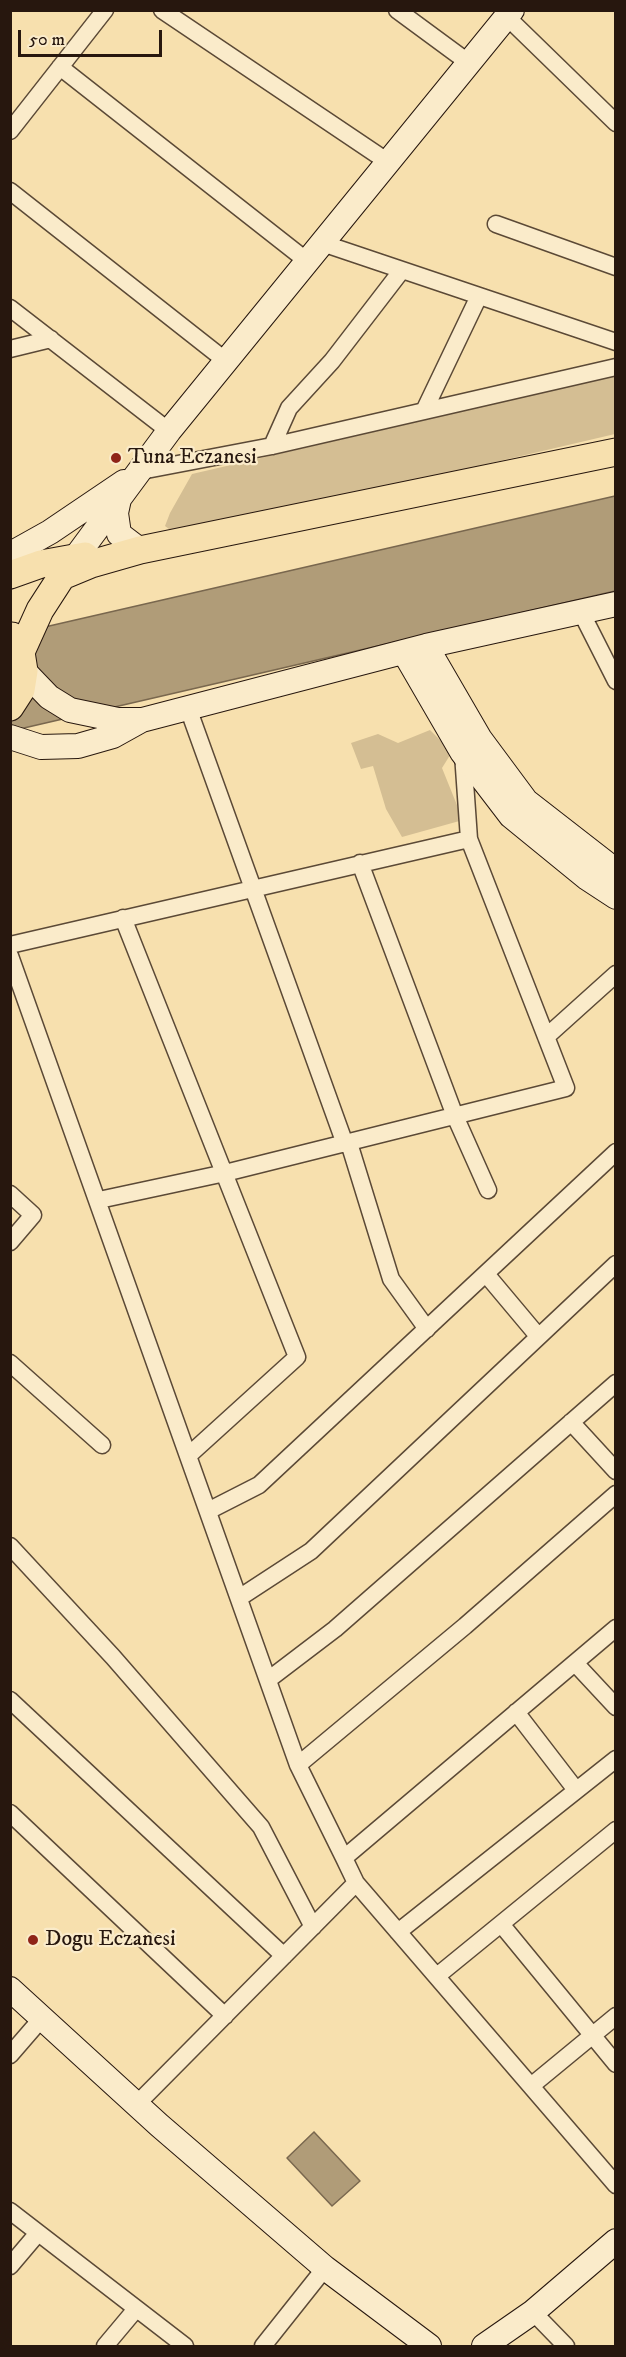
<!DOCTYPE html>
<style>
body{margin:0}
#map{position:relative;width:626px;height:2357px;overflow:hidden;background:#f7e0ae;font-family:"IM FELL DW Pica",serif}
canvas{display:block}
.frame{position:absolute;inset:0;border:12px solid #27170e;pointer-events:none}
.scale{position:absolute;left:18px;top:30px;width:144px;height:27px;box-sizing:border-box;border:3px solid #27170e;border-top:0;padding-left:8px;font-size:18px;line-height:21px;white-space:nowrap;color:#27170e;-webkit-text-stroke:4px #faebca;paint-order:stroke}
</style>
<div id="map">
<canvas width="626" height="2357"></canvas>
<div class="frame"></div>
<div class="scale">50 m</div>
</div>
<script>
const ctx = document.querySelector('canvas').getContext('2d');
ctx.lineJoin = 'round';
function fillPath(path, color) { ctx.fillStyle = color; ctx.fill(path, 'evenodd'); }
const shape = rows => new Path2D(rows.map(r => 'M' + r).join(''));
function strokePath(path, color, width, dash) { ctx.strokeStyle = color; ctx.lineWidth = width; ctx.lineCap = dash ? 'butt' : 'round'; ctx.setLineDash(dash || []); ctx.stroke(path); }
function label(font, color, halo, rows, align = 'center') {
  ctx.font = font + ' "IM FELL DW Pica",serif'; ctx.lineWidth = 4.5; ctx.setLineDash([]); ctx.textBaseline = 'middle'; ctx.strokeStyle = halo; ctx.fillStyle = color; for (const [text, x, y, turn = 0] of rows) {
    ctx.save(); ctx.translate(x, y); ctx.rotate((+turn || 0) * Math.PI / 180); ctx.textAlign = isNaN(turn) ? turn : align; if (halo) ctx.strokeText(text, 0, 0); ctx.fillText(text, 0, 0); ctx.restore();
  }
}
fillPath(shape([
 [615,376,615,434,406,483,176,530,169,529,165,526,170,513,192,474],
 [430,730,452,752,442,768,463,820,402,837,386,809,373,766,361,769,351,743,378,734,398,743]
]), '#d4be93');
const water = shape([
 [615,496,615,591,11,731,10,635,615,496],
 [314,2132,360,2181,332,2206,287,2158,314,2132]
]);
fillPath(water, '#b09c78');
strokePath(water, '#79674e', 1.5);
const street = shape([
 [162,10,388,162],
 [397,10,469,63],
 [507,17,616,123],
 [60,67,307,261],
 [10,131,105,10],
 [10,191,226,361],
 [496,224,616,267],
 [322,243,616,342],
 [10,308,169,431],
 [10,349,51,339],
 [424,411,479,296],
 [272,446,289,408,332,361,402,270],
 [141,471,272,446,616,367],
 [581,612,616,681],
 [188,708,345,1144],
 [360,863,455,1116,488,1190],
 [123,918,297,1357,189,1455],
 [10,945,469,839],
 [10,956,298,1765,344,1858,356,1883,616,2185],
 [546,1037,616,974],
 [349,1143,391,1279,427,1329],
 [10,1194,33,1215,10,1242],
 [99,1200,225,1173,566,1088,469,839,463,754],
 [486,1274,538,1336],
 [10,1363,102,1445],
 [571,1422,616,1471],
 [208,1511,259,1485,616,1152],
 [10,1546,113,1657,261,1827,313,1927],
 [239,1598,311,1551,616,1264],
 [575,1663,616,1707],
 [268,1680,335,1629,616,1383],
 [10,1700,284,1956],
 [516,1712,576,1790],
 [298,1765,465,1626,616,1494],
 [10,1813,225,2016],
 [344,1858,616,1628],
 [501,1924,616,2064],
 [398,1932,616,1759],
 [437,1976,616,1830],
 [10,2055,42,2018],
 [531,2086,616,2016],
 [136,2105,356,1883],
 [10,2211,185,2346],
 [10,2266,38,2233],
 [533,2312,566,2346],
 [105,2346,136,2309],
 [263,2346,325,2268]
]);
const secondary = shape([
 [119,499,116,513,119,534,140,550],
 [10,557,16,551,50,532,124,482],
 [67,569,169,431,512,10],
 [426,646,480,739,526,801,616,871],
 [404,652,462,752,511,816,587,878,616,897],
 [24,671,49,697,70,710,118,720,142,720,426,646,616,604],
 [10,737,41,747,78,746,113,736,140,721],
 [10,1989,159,2125,325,2268,429,2346],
 [484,2346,533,2312,616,2241]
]);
const primary = shape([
 [10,575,41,564,85,556],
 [21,652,40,610,62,576,91,564,140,550,616,452],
 [10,707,21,690,24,671,21,652,12,636]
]);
strokePath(street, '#5b4936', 19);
strokePath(secondary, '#27170e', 26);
strokePath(primary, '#27170e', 29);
strokePath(street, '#faebca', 16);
strokePath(secondary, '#faebca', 24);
strokePath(primary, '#f7e0ae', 27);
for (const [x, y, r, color] of [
 [116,458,6,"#8f2418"],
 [33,1940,6,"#8f2418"]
]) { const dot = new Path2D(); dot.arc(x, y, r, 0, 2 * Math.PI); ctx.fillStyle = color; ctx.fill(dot); strokePath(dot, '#faebca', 2); }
label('22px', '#27170e', '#faebca', [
 ["Tuna Eczanesi",128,458],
 ["Dogu Eczanesi",45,1940]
], 'left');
</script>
